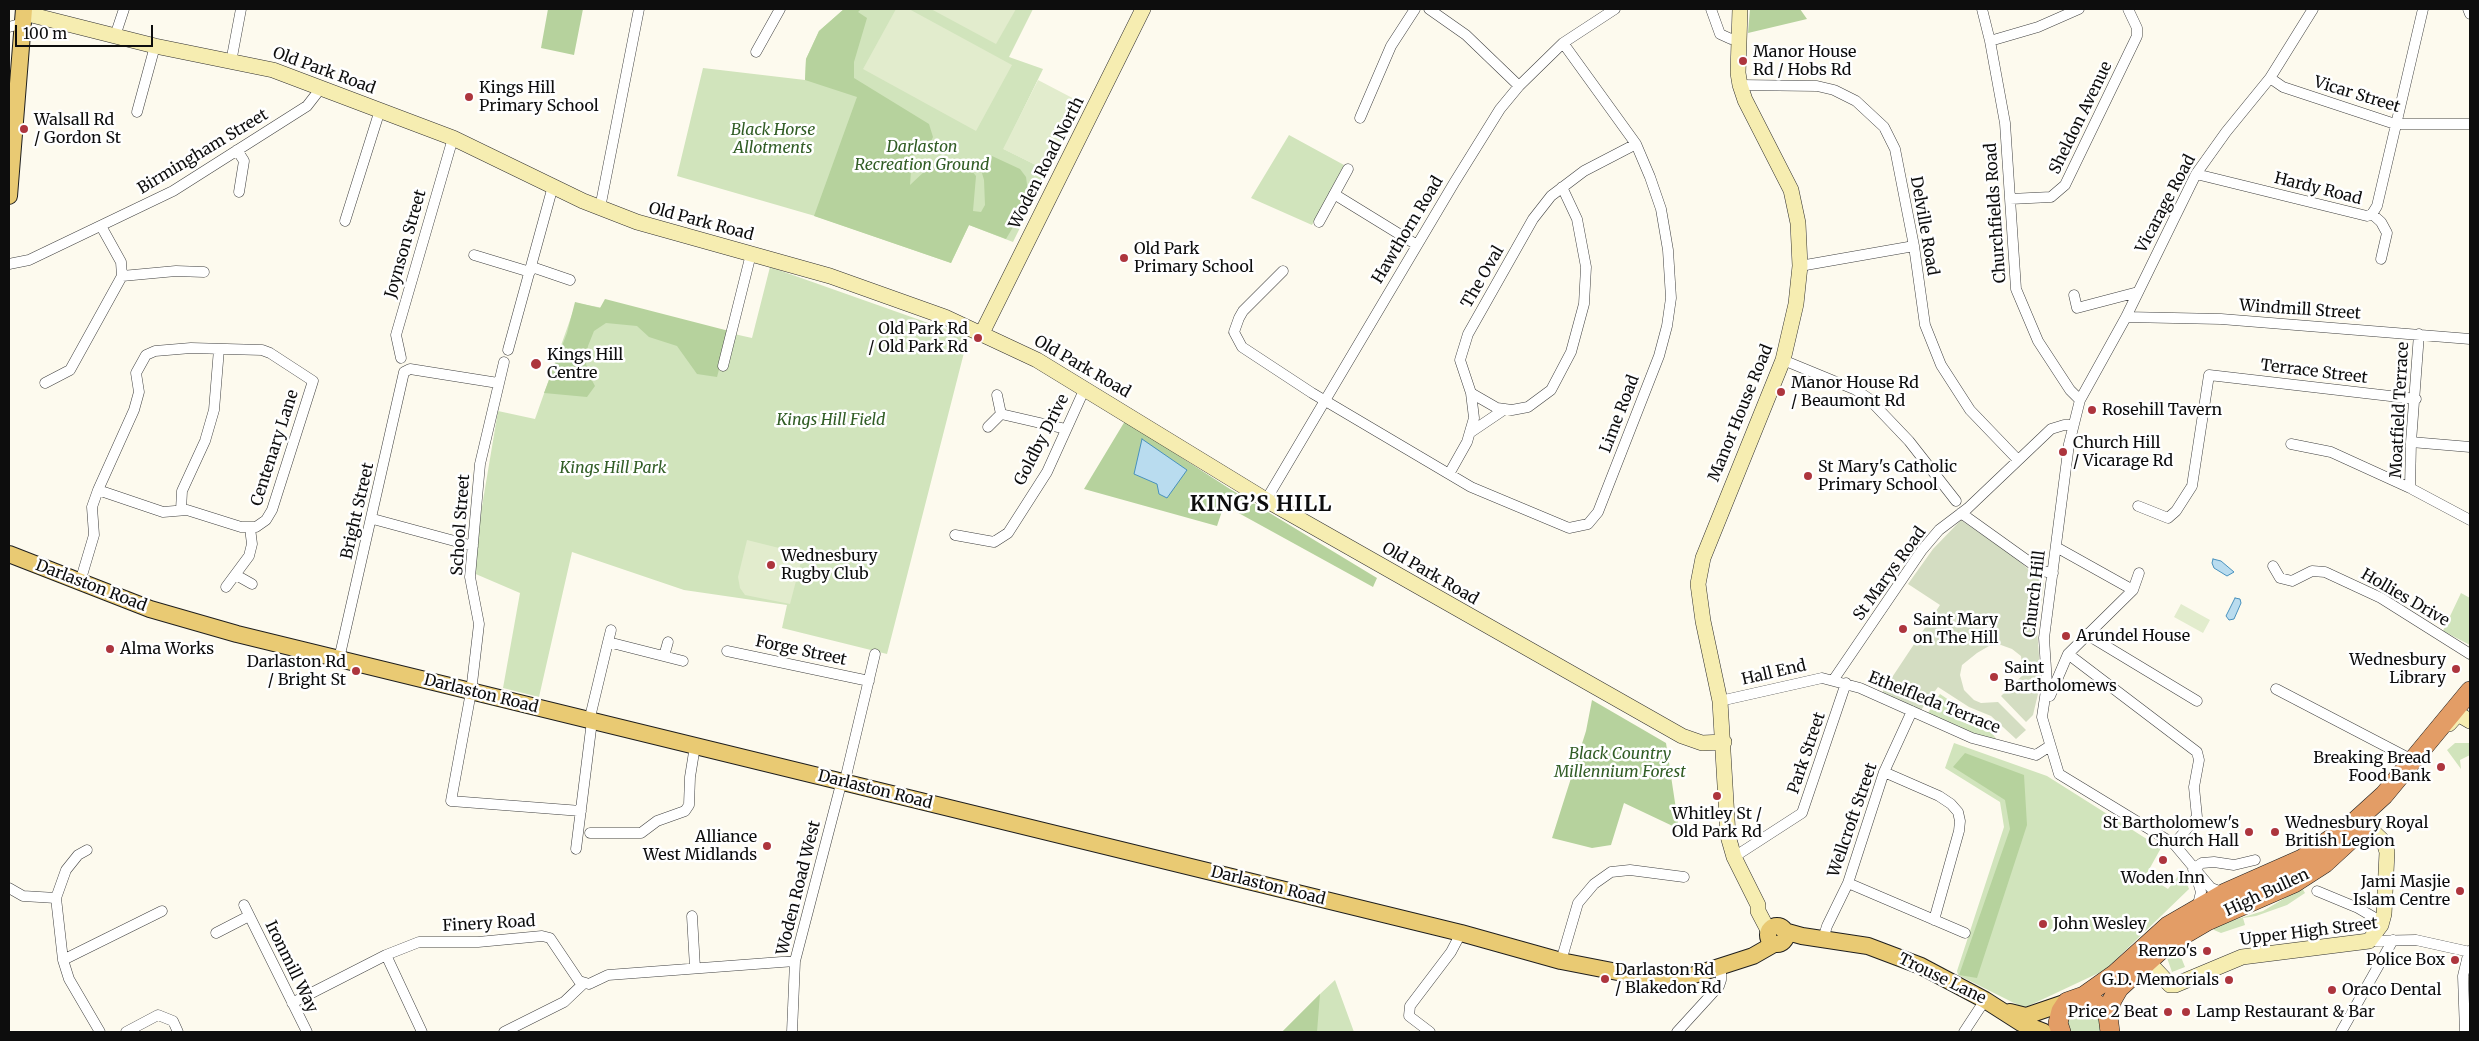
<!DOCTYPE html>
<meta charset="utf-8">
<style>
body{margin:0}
#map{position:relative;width:2479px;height:1041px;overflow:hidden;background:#fdfaee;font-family:Merriweather,serif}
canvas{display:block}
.frame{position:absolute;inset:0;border:10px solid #0d0d0d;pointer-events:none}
.scale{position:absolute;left:15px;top:25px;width:138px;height:22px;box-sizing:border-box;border:2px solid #0d0d0d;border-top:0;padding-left:6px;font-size:15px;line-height:18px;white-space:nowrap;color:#0d0d0d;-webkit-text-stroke:4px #fff;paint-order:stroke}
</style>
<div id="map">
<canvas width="2479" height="1041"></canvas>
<div class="frame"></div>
<div class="scale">100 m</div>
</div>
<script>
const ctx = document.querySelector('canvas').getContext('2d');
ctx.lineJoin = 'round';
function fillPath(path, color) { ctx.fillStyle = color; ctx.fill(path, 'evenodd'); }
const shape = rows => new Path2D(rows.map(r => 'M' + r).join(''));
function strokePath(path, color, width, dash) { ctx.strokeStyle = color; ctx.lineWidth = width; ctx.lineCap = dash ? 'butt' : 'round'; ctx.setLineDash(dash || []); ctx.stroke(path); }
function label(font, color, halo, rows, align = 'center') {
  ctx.font = font + ' Merriweather,serif'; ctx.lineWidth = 5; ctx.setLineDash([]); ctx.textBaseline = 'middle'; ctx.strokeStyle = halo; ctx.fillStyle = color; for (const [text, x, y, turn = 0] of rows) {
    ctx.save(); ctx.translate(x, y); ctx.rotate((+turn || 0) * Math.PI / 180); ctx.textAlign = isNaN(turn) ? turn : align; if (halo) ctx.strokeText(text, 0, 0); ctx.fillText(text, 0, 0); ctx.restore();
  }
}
fillPath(shape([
 [844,9,1033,9,1009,57,1043,69,1004,149,1048,171,1013,242,969,225,951,263,815,216,677,176,703,68,805,80,806,59,819,31],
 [1289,135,1344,165,1312,225,1251,198],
 [770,267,968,337,887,654,782,628,787,605,684,590,572,552,539,697,503,688,520,593,471,572,498,411,535,419,576,303,729,331,720,368,727,370,734,334,752,338],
 [2461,593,2470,598,2470,645,2443,631],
 [1940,694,1986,725,1997,740,1975,734,1928,713],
 [1954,743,2047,776,2161,848,2146,875,2168,889,2182,871,2189,889,2105,970,2024,1008,1958,975,1957,971,2004,827,2000,802,1945,768],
 [2455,743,2470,743,2470,755,2460,760,2461,769,2447,750],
 [2302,888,2305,893,2287,905,2256,916,2243,918,2245,925,2221,933,2214,930,2212,927,2263,911],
 [2177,947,2185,967,2172,972,2166,955],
 [1335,980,1354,1032,1282,1032,1320,994],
 [2080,1003,2098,1009,2101,1027,2099,1032,2068,1032,2066,1015]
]), '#d1e4bc');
fillPath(shape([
 [548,9,583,9,574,55,541,48],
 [844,9,861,9,858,12,867,18,854,62,854,78,929,124,933,137,928,148,912,156,910,185,926,170,936,166,960,165,971,170,976,176,973,211,981,212,985,205,984,180,980,166,984,158,992,156,1020,169,1026,177,1028,192,1026,205,1006,239,969,225,951,263,814,216,857,97,805,80,806,59,819,31],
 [1750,9,1800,9,1807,19,1748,33],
 [605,299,729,331,717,377,697,374,677,346,649,337,637,326,606,323,594,331,588,346,585,360,589,375,595,386,587,397,544,393,567,333,575,302,600,308],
 [1125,421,1230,489,1377,578,1373,587,1224,505,1217,526,1084,489],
 [1592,700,1666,743,1679,829,1624,803,1611,845,1592,848,1552,838,1586,731],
 [1965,753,2024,775,2027,825,1977,978,1959,975,2010,829,2005,800,1953,767],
 [1320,994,1317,1032,1282,1032]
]), '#b6d29d');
fillPath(shape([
 [1961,520,2017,559,2044,583,2037,630,2041,681,2033,715,2026,722,2001,696,2023,675,2021,656,2012,649,2001,645,1989,646,1977,653,1962,665,1960,675,1964,690,1974,700,1981,703,1998,702,2026,730,2016,739,1991,716,1969,707,1938,687,1921,710,1881,694,1940,605,1908,584,1933,549]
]), '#d4ddc2');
fillPath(shape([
 [896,9,909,9,1012,65,976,131,863,69],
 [931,9,1016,9,996,44],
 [1038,80,1082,103,1048,171,1003,149],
 [747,540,803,554,790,604,745,595,740,588,738,577],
 [2181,604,2210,620,2203,633,2174,617]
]), '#e2eccd');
const water = shape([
 [1142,439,1187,470,1167,498,1159,494,1157,484,1134,474,1142,439],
 [2213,559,2221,561,2234,572,2227,576,2214,568,2212,563,2213,559],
 [2235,598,2240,599,2241,603,2234,619,2229,620,2226,616,2235,598]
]);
fillPath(water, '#b9dcef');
strokePath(water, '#4891bd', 1);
const street = shape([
 [1429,9,1466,35,1519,86],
 [1711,9,1720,34,1731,39,1739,37],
 [1982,9,1990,41,2005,123,2016,289,2038,341,2070,390,2080,400],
 [2468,9,2470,14],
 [9,27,23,23],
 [115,36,124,9],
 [1990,41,2038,27,2079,9],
 [756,52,780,9],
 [231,62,241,9],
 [2270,78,2283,87,2395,124,2470,124],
 [1740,85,1817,86,1834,90,1856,101,1884,127,1895,149,1914,246,1925,325,1941,365,1970,410,2018,460],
 [137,112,155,46],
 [1360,118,1391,46,1415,9],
 [237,150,244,161,239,192],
 [2196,174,2367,216,2372,214,2377,206,2423,9],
 [1334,194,1417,245],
 [2010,199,2051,197,2065,185,2137,36,2137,28,2128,9],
 [600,208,639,9],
 [2372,214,2381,222,2387,233,2381,259],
 [345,221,380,110],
 [1319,222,1348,169],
 [101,226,121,262,122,276,176,271,204,272],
 [474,255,530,272],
 [9,264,29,260,173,191,307,106,321,88],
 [1800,266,1914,246],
 [532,267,570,280],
 [1283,271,1243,311,1239,318,1234,332,1242,347,1312,393,1471,487,1569,528,1588,524,1598,512,1659,356,1667,326,1671,298,1668,250,1661,209,1650,177,1636,144,1563,43],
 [2074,295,2077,308,2138,292],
 [2126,317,2221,319,2470,339],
 [508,350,553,186],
 [401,358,396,335,453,138],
 [1783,360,1856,390,1868,398,1909,441,1956,501],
 [504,362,480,464,470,577,479,624,471,692,451,801,581,811],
 [723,366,751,254],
 [45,383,70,370,122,276],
 [1471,393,1497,408,1512,410,1528,407,1551,390,1571,352,1584,304,1586,267,1577,219,1562,187],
 [1001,414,1066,429],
 [988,427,1001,414,997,395],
 [1471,432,1505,409],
 [2411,442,2470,447],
 [2291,444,2331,452,2410,488,2470,520],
 [1449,474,1467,442,1474,418,1471,393,1460,360,1468,334,1533,219,1551,196,1584,171,1636,144],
 [2410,488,2411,442,2419,334],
 [1266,500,1454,183,1500,109,1519,86,1563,43,1615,9],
 [2138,506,2168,518,2176,511,2192,486,2209,375,2416,399],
 [181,510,182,491,205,441,214,410,219,349],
 [1961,513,2042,571,2053,573],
 [373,519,473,546],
 [955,535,994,542,1008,533,1047,472,1085,388],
 [2056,547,2133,590],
 [2273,566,2280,578,2292,581,2312,571,2325,572,2381,598,2470,654],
 [236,575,252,584],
 [80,582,94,535,92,507,98,490,134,410,139,392,136,373,146,355,155,351,191,348,262,350,270,353,313,381,272,510,266,520,256,527,241,527,187,510,163,512,98,490],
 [226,587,249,556,252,544,250,528],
 [2086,634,2197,701],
 [608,642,611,630],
 [727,651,869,681],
 [2068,654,2197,752,2199,760,2194,787,2197,817,2174,844],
 [664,656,668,642],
 [339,659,404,372,410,369,498,383],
 [1834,679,1922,550,1939,530,1968,508,2051,429,2064,425,2073,425],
 [2276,689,2416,762],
 [2050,696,2068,654,2133,590,2139,573],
 [1720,701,1822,678,1860,688,1972,738,2036,755,2050,746],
 [1884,772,1939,796,1951,804,1958,812,1960,821,1959,831,1934,920],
 [590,833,641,833,657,821,685,811,689,805,690,777,695,746],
 [576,849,592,721,591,713,608,642,683,661],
 [87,850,78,855,66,870,56,898,63,960,69,979,100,1032],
 [1734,857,1802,813,1846,683],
 [2193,869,2202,863,2214,862,2234,865,2255,860],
 [2196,875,2201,892,2197,909],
 [1848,883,1965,933],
 [9,888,23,896,56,898],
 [2317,891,2358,908,2382,922],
 [2224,893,2211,888,2174,844,2059,774,2042,717,2047,684,2044,638,2069,444,2080,400,2126,317,2196,174,2226,132,2270,78,2313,9],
 [244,905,307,1032],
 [692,916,695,968],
 [216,933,249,916],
 [1823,939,1827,926,1848,883,1884,772,1912,711],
 [2369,941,2416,940,2470,952],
 [386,955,422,1032],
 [63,960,162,911],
 [1561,961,1578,903,1594,884,1611,872,1630,870,1684,877],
 [292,1003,386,955,419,942,478,942,542,936,550,938,579,981,589,984,608,975,795,961],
 [126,1032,158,1015,173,1021,178,1032],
 [504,1032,564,1002,584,983],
 [792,1032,795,961,840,788,846,776,875,654],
 [1430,1032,1409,1016,1410,1006,1451,952,1461,933],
 [1677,1032,1719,986,1721,980,1721,968],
 [1964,1032,1985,1000],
 [2341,1032,2393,940],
 [2465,1032,2463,976,2469,951]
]);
const secondary = shape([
 [1740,9,1738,73,1740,85,1745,100,1791,190,1798,223,1800,266,1796,304,1783,360,1703,558,1698,584,1703,621,1720,701,1728,836,1734,857,1758,905,1758,911,1769,932],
 [24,13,155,46,273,70,453,138,583,201,637,222,830,276,945,317,1037,360,1266,500,1682,736,1702,743,1724,742],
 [982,333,1143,9],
 [2449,724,2458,714,2470,721],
 [2141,966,2155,969,2170,985,2175,985,2242,957,2369,941,2381,925,2384,914,2387,852,2384,842,2366,825,2363,822,2355,827]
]);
const primary = shape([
 [9,196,24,9],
 [9,554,150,609,237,634,1461,933,1561,961,1638,976,1691,976,1753,956,1774,944],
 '1768 935a9 9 0 1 1 18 0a9 9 0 1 1-18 0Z',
 [1784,931,1802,936,1868,946,1921,966,1985,1000,2021,1023,2044,1032],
 [2010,1012,2026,1016,2067,1002]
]);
const highway = shape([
 [2084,996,2115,974,2168,926,2225,893,2302,859,2351,825,2384,795,2470,691],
 [2108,1016,2112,1000,2119,988,2166,945,2207,921,2294,883,2325,863,2362,829],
 [2061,1032,2058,1023,2061,1011,2067,1002,2084,996,2103,1008,2108,1016,2110,1032]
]);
strokePath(street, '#404040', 11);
strokePath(secondary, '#2f2f2f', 16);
strokePath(primary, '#1e1e1e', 18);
strokePath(highway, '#1e1e1e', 20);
strokePath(street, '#fff', 10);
strokePath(secondary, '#f6edb1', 15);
strokePath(primary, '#e9ca73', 16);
strokePath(highway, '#e39d66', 19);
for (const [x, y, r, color] of [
 [1743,61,5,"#ad353d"],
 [469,97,5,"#ad353d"],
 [24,129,5,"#ad353d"],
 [1124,258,5,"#ad353d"],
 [978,338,5,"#ad353d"],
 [536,364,6,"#ad353d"],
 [1781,392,5,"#ad353d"],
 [2092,410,5,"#ad353d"],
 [2063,452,5,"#ad353d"],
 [1808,476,5,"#ad353d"],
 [771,565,5,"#ad353d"],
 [1903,629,5,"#ad353d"],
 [2066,636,5,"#ad353d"],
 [110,649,5,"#ad353d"],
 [2456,669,5,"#ad353d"],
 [356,671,5,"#ad353d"],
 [1994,677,5,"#ad353d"],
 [2441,767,5,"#ad353d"],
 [1717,796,5,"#ad353d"],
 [2249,832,5,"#ad353d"],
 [2275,832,5,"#ad353d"],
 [767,846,5,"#ad353d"],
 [2163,860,5,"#ad353d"],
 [2460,891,5,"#ad353d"],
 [2043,924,5,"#ad353d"],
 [2207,951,5,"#ad353d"],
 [2455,960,5,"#ad353d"],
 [1605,979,5,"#ad353d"],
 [2229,980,5,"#ad353d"],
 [2332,990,5,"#ad353d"],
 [2168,1012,5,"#ad353d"],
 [2186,1012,5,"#ad353d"]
]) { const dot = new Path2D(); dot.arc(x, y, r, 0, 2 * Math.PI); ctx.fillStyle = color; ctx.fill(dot); strokePath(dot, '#fff', 2); }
label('16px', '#0d0d0d', '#fff', [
 ["Manor House",1753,52],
 ["Rd / Hobs Rd",1753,70],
 ["Kings Hill",479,88],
 ["Primary School",479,106],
 ["Walsall Rd",34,120],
 ["/ Gordon St",34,138],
 ["Old Park",1134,249],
 ["Primary School",1134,267],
 ["Old Park Rd",968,329,"right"],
 ["/ Old Park Rd",968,347,"right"],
 ["Kings Hill",547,355],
 ["Centre",547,373],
 ["Manor House Rd",1791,383],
 ["/ Beaumont Rd",1791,401],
 ["Rosehill Tavern",2102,410],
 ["Church Hill",2073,443],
 ["/ Vicarage Rd",2073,461],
 ["St Mary's Catholic",1818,467],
 ["Primary School",1818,485],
 ["Wednesbury",781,556],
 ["Rugby Club",781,574],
 ["Saint Mary",1913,620],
 ["on The Hill",1913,638],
 ["Arundel House",2076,636],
 ["Alma Works",120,649],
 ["Wednesbury",2446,660,"right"],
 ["Library",2446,678,"right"],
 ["Darlaston Rd",346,662,"right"],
 ["/ Bright St",346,680,"right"],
 ["Saint",2004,668],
 ["Bartholomews",2004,686],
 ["Breaking Bread",2431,758,"right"],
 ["Food Bank",2431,776,"right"],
 ["Whitley St /",1717,814,"center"],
 ["Old Park Rd",1717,832,"center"],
 ["St Bartholomew's",2239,823,"right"],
 ["Church Hall",2239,841,"right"],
 ["Wednesbury Royal",2285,823],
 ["British Legion",2285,841],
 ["Alliance",757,837,"right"],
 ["West Midlands",757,855,"right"],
 ["Woden Inn",2163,878,"center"],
 ["Jami Masjie",2450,882,"right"],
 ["Islam Centre",2450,900,"right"],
 ["John Wesley",2053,924],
 ["Renzo's",2197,951,"right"],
 ["Police Box",2445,960,"right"],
 ["Darlaston Rd",1615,970],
 ["/ Blakedon Rd",1615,988],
 ["G.D. Memorials",2219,980,"right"],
 ["Oraco Dental",2342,990],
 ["Price 2 Beat",2158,1012,"right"],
 ["Lamp Restaurant & Bar",2196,1012]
], 'left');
label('16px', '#0d0d0d', '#fff', [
 ["Old Park Road",324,71,20],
 ["Vicar Street",2357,95,17],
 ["Sheldon Avenue",2081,118,-64],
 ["Birmingham Street",203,152,-31],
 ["Woden Road North",1047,163,-63],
 ["Hardy Road",2318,189,14],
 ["Vicarage Road",2166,204,-62],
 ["Churchfields Road",1996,213,-94],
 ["Old Park Road",701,222,15],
 ["Delville Road",1924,226,80],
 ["Hawthorn Road",1408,230,-59],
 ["Joynson Street",406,244,-74],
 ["The Oval",1483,277,-60],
 ["Windmill Street",2300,310,4],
 ["Old Park Road",1082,367,30],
 ["Terrace Street",2314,372,7],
 ["Moatfield Terrace",2400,410,-87],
 ["Manor House Road",1741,413,-68],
 ["Lime Road",1620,414,-69],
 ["Goldby Drive",1042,440,-63],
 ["Centenary Lane",275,448,-72],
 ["Bright Street",358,511,-77],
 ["School Street",461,525,-86],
 ["Old Park Road",1430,574,30],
 ["St Marys Road",1890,574,-54],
 ["Darlaston Road",91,586,21],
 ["Church Hill",2035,594,-83],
 ["Hollies Drive",2405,598,30],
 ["Forge Street",801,651,12],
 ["Hall End",1774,673,-13],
 ["Darlaston Road",481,694,14],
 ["Ethelfleda Terrace",1934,703,22],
 ["Park Street",1807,753,-71],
 ["Darlaston Road",875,790,14],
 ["Wellcroft Street",1853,820,-71],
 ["Darlaston Road",1268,886,14],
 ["Woden Road West",799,888,-76],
 ["High Bullen",2267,893,-25],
 ["Finery Road",489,924,-3],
 ["Upper High Street",2309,932,-7],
 ["Ironmill Way",291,967,64],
 ["Trouse Lane",1942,979,26]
]);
label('italic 16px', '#315d25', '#fff', [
 ["Black Horse",773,130],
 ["Allotments",773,148],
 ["Darlaston",922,147],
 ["Recreation Ground",922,165],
 ["Kings Hill Field",831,420],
 ["Kings Hill Park",613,468],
 ["Black Country",1620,754],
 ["Millennium Forest",1620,772]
]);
ctx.letterSpacing = '1px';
label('bold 21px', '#0d0d0d', '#fff', [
 ["KING’S HILL",1261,505]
]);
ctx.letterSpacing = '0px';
</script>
